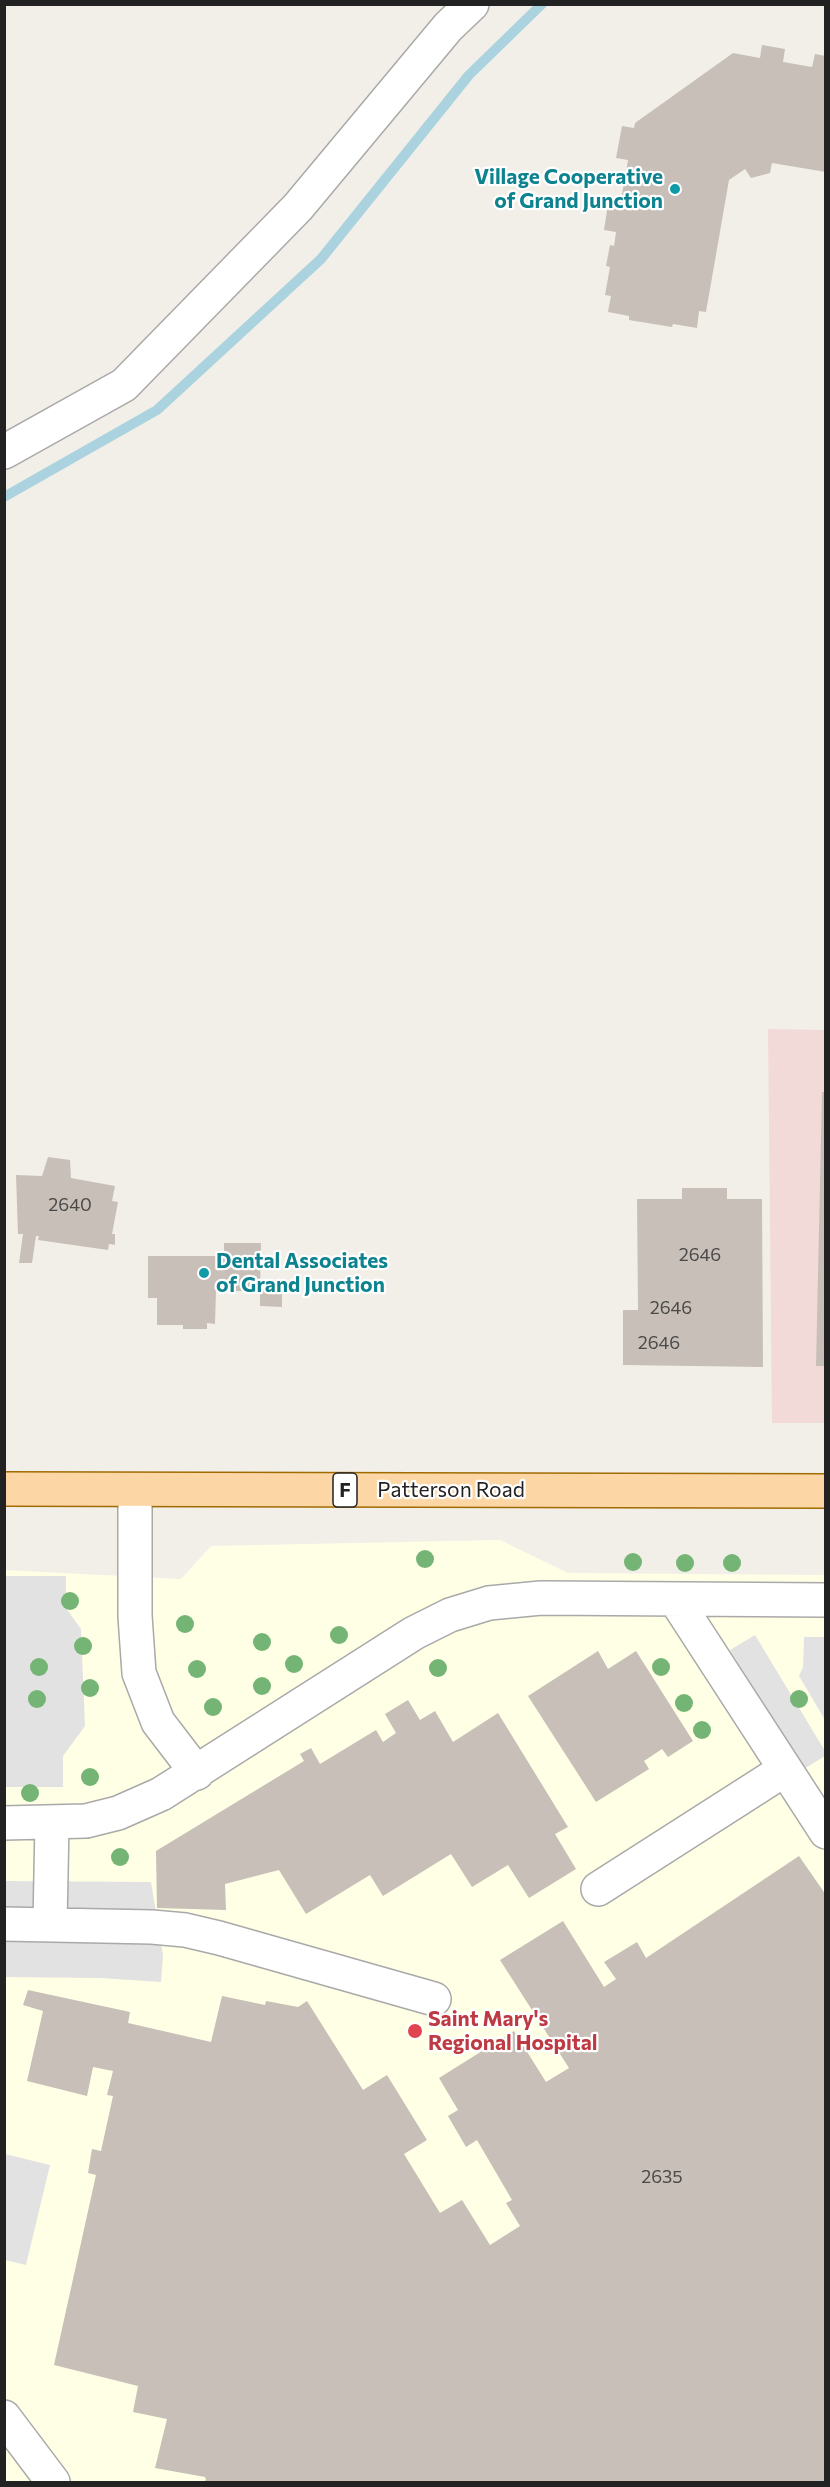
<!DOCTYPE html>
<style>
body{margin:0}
#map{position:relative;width:830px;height:2487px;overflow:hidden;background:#f2efe9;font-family:Commissioner,sans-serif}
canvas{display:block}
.frame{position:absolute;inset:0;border:6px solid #222;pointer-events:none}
</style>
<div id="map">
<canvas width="830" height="2487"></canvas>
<div class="frame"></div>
</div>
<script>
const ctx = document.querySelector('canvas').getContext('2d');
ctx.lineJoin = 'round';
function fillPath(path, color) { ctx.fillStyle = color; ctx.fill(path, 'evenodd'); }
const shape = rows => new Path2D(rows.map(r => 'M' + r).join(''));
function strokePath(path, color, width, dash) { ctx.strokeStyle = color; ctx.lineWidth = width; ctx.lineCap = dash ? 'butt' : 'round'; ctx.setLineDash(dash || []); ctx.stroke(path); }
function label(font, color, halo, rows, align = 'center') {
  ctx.font = font + ' Commissioner,sans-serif'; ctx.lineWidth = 4.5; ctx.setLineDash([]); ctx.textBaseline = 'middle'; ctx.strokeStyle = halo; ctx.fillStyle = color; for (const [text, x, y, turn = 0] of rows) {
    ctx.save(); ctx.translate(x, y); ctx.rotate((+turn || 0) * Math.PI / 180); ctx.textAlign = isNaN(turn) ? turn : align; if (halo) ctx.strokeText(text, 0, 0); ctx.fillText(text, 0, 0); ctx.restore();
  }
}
fillPath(shape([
 [768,1029,825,1030,825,1423,772,1423]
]), '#f2dad9');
fillPath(shape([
 [500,1540,568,1573,825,1575,825,2482,5,2482,4,1570,181,1579,211,1546]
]), '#ffffe5');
fillPath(shape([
 [5,1576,66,1576,66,1608,81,1629,85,1726,63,1756,63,1787,5,1787],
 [755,1635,825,1751,825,1756,802,1770,730,1650],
 [804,1637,825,1637,825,1720,799,1676,803,1667],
 [5,1881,151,1882,163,1955,161,1982,100,1978,5,1977],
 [5,2154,50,2165,26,2265,5,2260]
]), '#e2e2e2');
strokePath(shape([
 [4,497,157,410,321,259,469,75,542,4]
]), '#aad3df', 10);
fillPath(shape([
 [762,45,785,49,783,62,812,67,815,54,826,56,826,172,772,163,770,173,751,178,745,169,729,180,706,312,699,311,697,328,673,324,672,327,629,320,629,316,608,312,611,296,605,295,610,267,606,266,610,245,614,246,616,232,604,230,609,198,621,200,628,160,616,158,622,126,634,128,635,123,733,53,760,58],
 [822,1092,826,1092,826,1366,816,1366],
 [48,1157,70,1160,71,1178,115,1186,112,1201,118,1202,112,1234,115,1234,115,1245,109,1244,108,1250,38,1240,39,1236,36,1236,32,1263,19,1263,23,1234,18,1234,16,1175,42,1176],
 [682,1188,727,1188,727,1199,762,1199,763,1367,623,1365,623,1310,638,1310,637,1199,682,1199],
 [224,1243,261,1243,260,1290,282,1290,282,1307,260,1306,260,1291,216,1291,215,1324,207,1323,207,1329,183,1329,183,1325,157,1325,157,1298,148,1298,148,1256,224,1256],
 [598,1651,608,1669,636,1651,693,1741,668,1757,662,1749,644,1761,649,1769,596,1802,528,1696],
 [408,1700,420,1720,435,1711,453,1742,498,1713,568,1827,555,1834,576,1869,529,1898,508,1865,472,1887,451,1854,383,1896,370,1875,306,1914,279,1870,225,1884,226,1910,157,1908,156,1851,304,1761,300,1754,311,1748,320,1764,376,1730,383,1742,396,1733,385,1714],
 [799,1856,826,1895,826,2482,203,2482,206,2480,205,2477,155,2468,167,2419,133,2412,138,2386,54,2365,96,2175,88,2173,92,2149,101,2151,113,2096,107,2095,113,2071,93,2067,87,2096,27,2081,43,2011,23,2005,28,1990,130,2012,128,2023,211,2042,222,1996,265,2005,266,2001,298,2007,307,2001,363,2090,387,2075,427,2140,404,2154,440,2213,462,2200,490,2245,520,2226,506,2203,512,2200,477,2140,466,2147,448,2116,458,2110,439,2078,514,2031,546,2082,569,2068,500,1960,563,1921,604,1987,616,1979,604,1962,637,1942,646,1958]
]), '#c7bfb8');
const minor = shape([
 [4,452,124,385,298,207,448,27,472,4],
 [135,1490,135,1616,139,1673,158,1722,197,1773],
 [675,1599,826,1832],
 [4,1823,86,1821,118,1813,161,1794,414,1633,450,1615,489,1603,541,1598,826,1600],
 [598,1889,784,1770],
 [4,1924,152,1927,185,1930,219,1938,434,1999],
 [50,1924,52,1823],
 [4,2417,53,2482]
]);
const major = shape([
 [4,1489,826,1491]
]);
strokePath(minor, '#a9a9a9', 36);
strokePath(major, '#a06b00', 36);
strokePath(minor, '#fff', 33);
strokePath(major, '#fcd6a4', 33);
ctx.fillStyle = '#74b475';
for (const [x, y] of [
 [425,1559],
 [633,1562],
 [685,1563],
 [732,1563],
 [70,1601],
 [185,1624],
 [339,1635],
 [262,1642],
 [83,1646],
 [294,1664],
 [39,1667],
 [661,1667],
 [438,1668],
 [197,1669],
 [262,1686],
 [90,1688],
 [37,1699],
 [799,1699],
 [684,1703],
 [213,1707],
 [702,1730],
 [90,1777],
 [30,1793],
 [120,1857]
]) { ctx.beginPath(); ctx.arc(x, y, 9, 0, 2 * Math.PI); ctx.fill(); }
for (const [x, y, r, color] of [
 [675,189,6,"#0f9aa8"],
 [204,1273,6,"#0f9aa8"],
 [415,2031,8,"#e0444e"]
]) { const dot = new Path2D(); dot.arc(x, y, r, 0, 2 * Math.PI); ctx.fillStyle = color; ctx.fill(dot); strokePath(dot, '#fff', 2); }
label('18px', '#4b4948', null, [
 ["2640",70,1205],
 ["2646",700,1255],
 ["2646",671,1308],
 ["2646",659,1343],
 ["2635",662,2177]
]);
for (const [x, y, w] of [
 [345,1490,24]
]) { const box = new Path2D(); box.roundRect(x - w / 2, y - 17, w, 34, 4.5); ctx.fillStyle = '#fff'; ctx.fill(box); strokePath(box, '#222', 1.5); }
label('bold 20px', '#222', null, [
 ["F",345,1490]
]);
label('bold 21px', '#0d838f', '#fff', [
 ["Village Cooperative",663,177],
 ["of Grand Junction",663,201],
 ["Dental Associates",216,1261,"left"],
 ["of Grand Junction",216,1285,"left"]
], 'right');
label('21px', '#222', '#fff', [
 ["Patterson Road",451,1490]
]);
label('bold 21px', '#be3a42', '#fff', [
 ["Saint Mary's",428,2019],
 ["Regional Hospital",428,2043]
], 'left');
</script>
